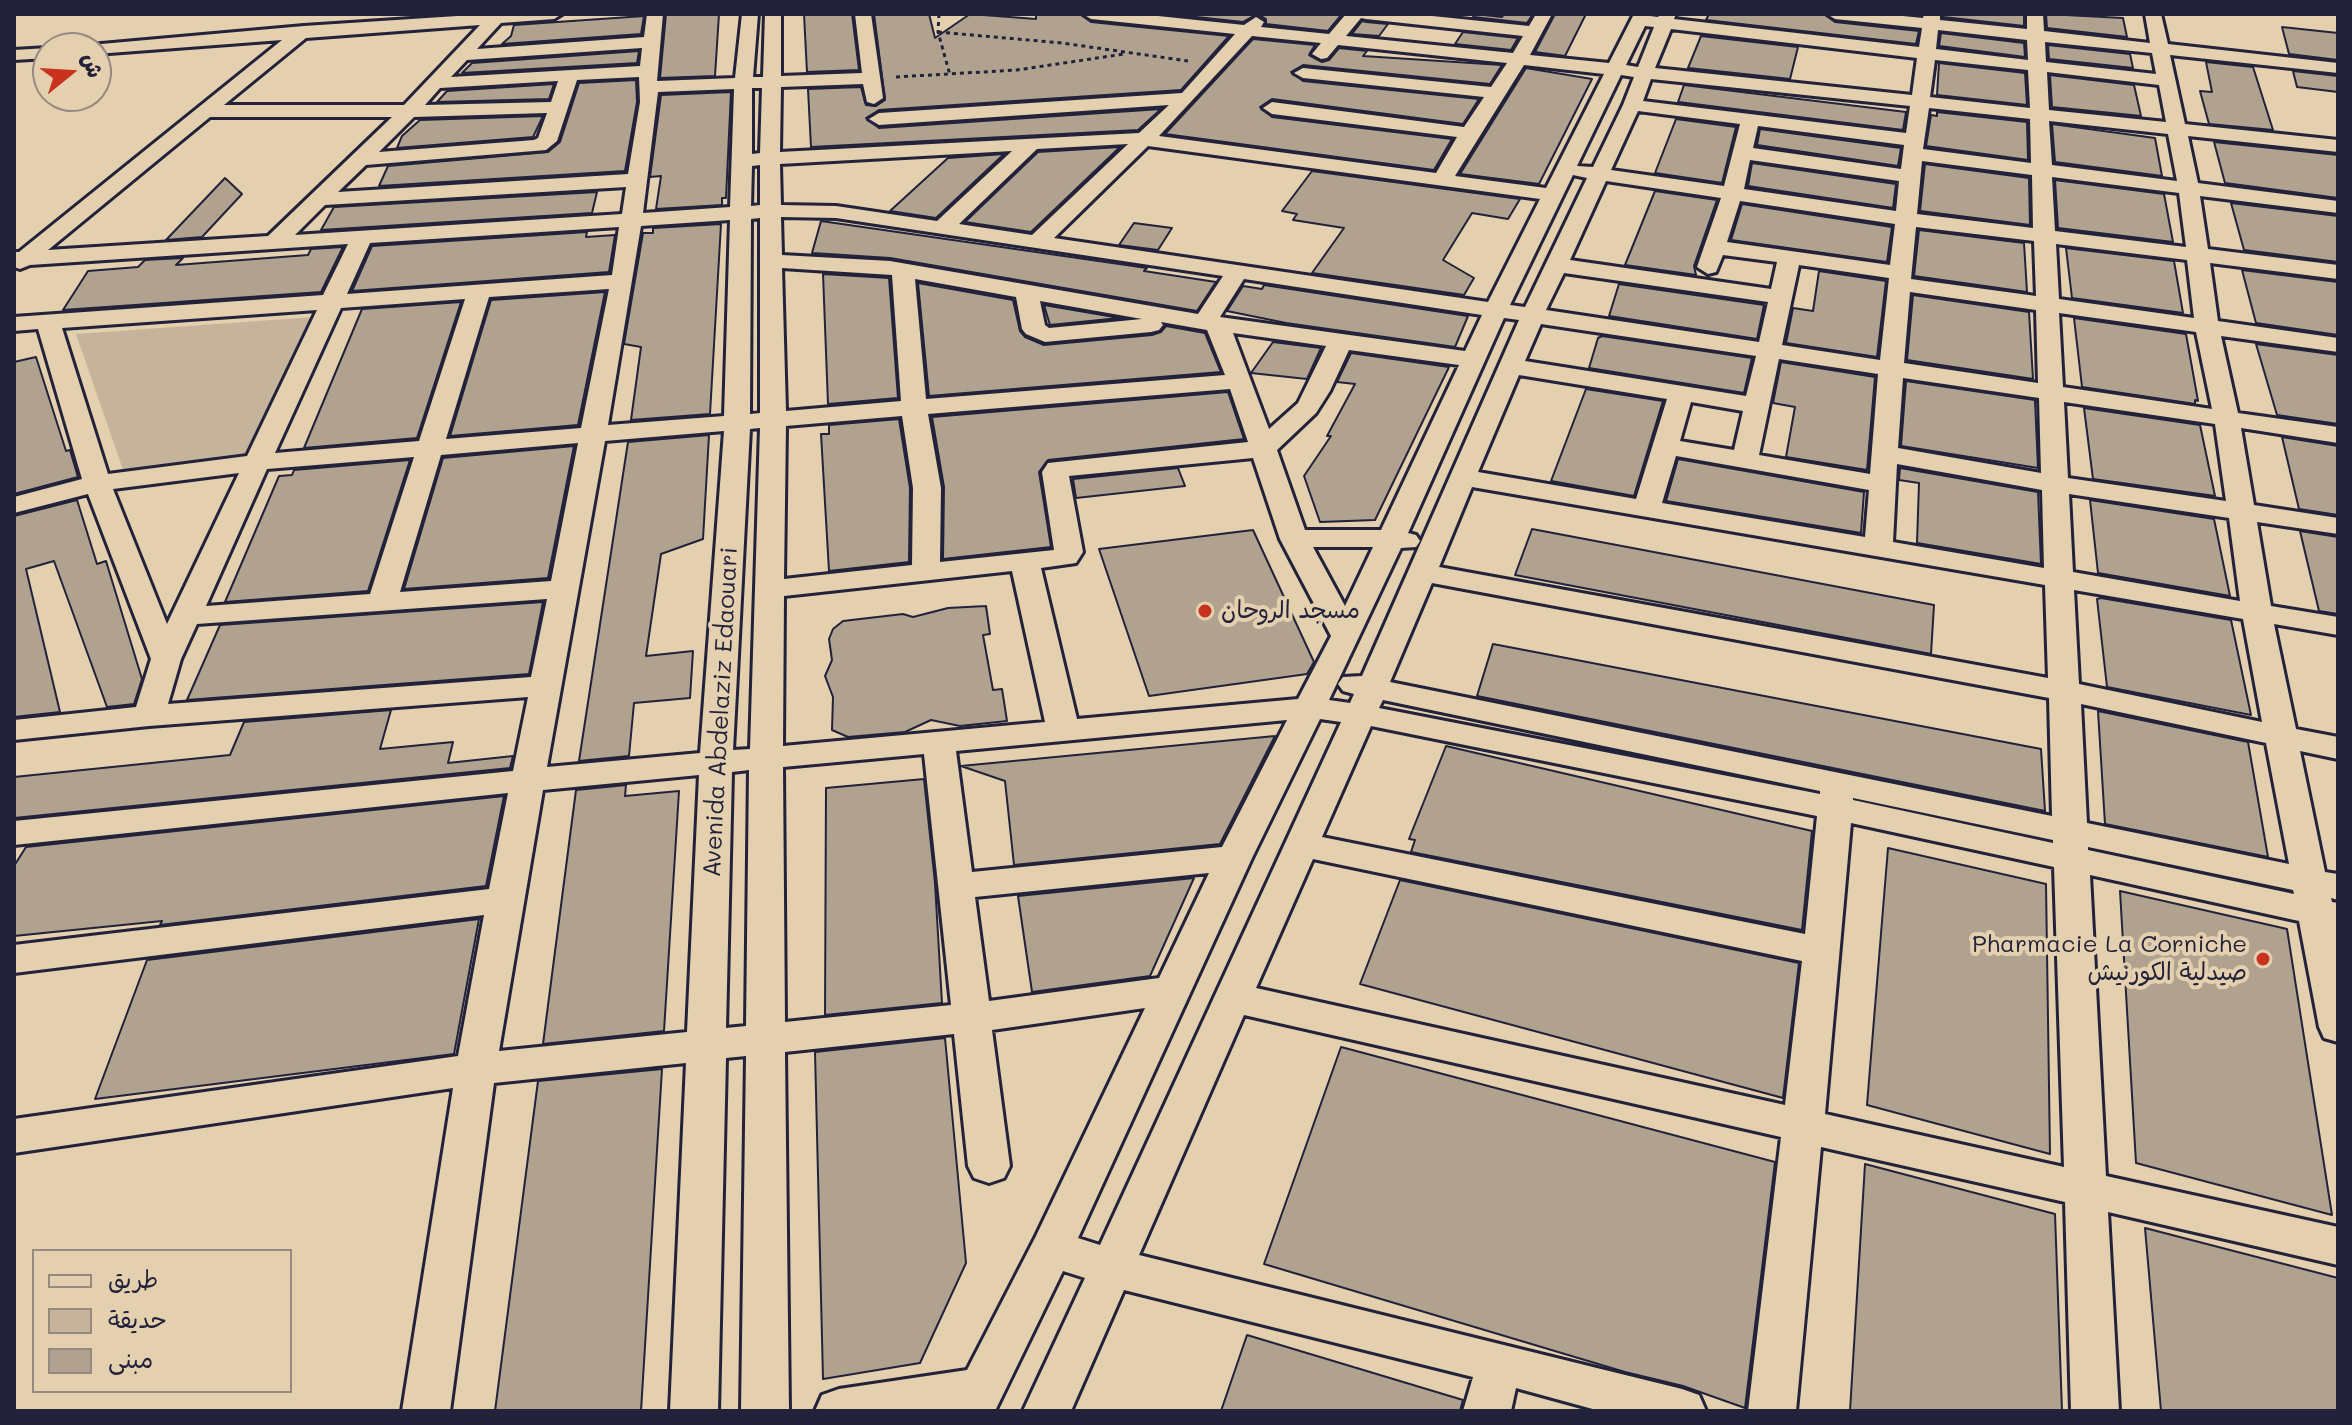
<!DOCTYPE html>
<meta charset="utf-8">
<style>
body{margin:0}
#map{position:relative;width:2352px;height:1425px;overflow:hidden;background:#e4d0ae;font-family:Mali,"Playpen Sans Arabic",sans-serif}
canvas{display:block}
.frame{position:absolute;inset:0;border:16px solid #22223b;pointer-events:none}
.legend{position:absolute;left:32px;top:1249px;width:260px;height:144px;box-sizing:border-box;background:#e4d0ae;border:2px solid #968a80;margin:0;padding:10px 14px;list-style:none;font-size:24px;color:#22223b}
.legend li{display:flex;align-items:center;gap:16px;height:40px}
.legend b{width:40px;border:2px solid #968a80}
.north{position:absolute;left:32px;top:32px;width:80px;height:80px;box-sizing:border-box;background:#e4d0ae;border:2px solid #968a80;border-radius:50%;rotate:72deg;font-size:22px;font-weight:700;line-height:32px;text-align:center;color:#22223b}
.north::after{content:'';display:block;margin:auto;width:28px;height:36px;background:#c8321e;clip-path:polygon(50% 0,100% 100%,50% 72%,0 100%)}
</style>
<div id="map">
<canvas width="2352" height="1425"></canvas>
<div class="frame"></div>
<ul class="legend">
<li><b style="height:10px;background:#e4d0ae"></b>طريق</li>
<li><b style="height:22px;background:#c5b49b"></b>حديقة</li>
<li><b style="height:22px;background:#b1a290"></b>مبنى</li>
</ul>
<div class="north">ش</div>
</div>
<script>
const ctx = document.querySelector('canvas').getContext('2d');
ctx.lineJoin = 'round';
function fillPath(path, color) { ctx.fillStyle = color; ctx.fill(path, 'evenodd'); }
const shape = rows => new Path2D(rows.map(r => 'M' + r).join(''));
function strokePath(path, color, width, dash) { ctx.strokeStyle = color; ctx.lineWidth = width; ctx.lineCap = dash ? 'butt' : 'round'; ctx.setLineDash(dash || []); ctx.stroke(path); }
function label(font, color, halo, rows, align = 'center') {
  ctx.font = font + ' Mali,"Playpen Sans Arabic",sans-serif'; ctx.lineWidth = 8; ctx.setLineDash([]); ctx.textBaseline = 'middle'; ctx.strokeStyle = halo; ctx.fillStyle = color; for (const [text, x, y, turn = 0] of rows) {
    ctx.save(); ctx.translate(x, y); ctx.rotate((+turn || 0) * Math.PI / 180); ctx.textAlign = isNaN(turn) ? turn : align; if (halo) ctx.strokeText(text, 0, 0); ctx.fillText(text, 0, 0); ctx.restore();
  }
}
fillPath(shape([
 [314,317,251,452,123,470,76,334]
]), '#c5b49b');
const building = shape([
 [666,14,719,14,715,76,660,78,666,14],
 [804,14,852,14,859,70,807,72,804,14],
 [874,14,929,14,935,38,970,14,1036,19,1036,14,1080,14,1091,22,1229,36,1181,90,879,110,866,118,879,128,1161,109,1138,130,811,147,808,89,861,87,866,105,876,106,885,100,874,14],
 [1168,14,1342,14,1328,31,1266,24,1266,19,1258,14,1243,22,1168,14],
 [1475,14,1502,17,1504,14,1533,14,1527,23,1473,17,1475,14],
 [1555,14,1586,14,1565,56,1535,52,1555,14],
 [1709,14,1824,14,1835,22,1919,31,1916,44,1706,20,1709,14],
 [1943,14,2024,14,2024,26,1943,17,1943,14],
 [2046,14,2123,18,2127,37,2047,28,2046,14],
 [644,16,641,34,502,44,511,36,514,25,644,16],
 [1362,21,1366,22,1388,24,1379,36,1352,34,1362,21],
 [2282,27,2338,33,2338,60,2289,54,2282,27],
 [1463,32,1518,38,1511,50,1455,44,1463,32],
 [1941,33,2024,43,2025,57,1939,46,1941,33],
 [1701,36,1798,47,1790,79,1688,68,1701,36],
 [1253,39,1315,45,1309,55,1322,62,1329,60,1339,48,1367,51,1363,56,1502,65,1490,84,1303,65,1291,72,1303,81,1479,99,1463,124,1272,99,1260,107,1272,117,1452,139,1434,170,1165,134,1253,39],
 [2048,45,2130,54,2133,68,2049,59,2048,45],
 [639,51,637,63,462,73,472,63,639,51],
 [2206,62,2253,67,2273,130,2209,124,2200,91,2212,92,2206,62],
 [1939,63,2025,73,2027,105,1937,95,1939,63],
 [1526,68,1592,79,1539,184,1460,174,1526,68],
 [2293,71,2338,76,2338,92,2297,87,2293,71],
 [2050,75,2134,85,2141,116,2052,107,2050,75],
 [636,80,637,102,625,171,379,186,388,166,548,152,560,142,579,83,636,80],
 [554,84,549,99,437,102,447,91,554,84],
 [1684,85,1906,112,1903,130,1678,102,1684,85],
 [731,92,726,198,722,198,722,205,656,209,661,176,650,177,661,95,731,92],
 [1937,112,2027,122,2028,160,1926,146,1931,115,1937,116,1937,112],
 [543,116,533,137,397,148,402,136,420,120,543,116],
 [1676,119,1736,127,1722,183,1655,173,1676,119],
 [2052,124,2155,138,2162,176,2055,162,2052,124],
 [1760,129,1901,148,1898,166,1757,145,1760,129],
 [2214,142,2338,155,2338,198,2225,183,2214,142],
 [1120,147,1031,232,965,222,1038,152,1120,147],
 [1004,154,936,218,890,211,948,158,1004,154],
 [1752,163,1896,184,1893,208,1748,186,1752,163],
 [1925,164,2029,178,2030,225,1920,211,1925,164],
 [1312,171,1520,199,1508,219,1472,213,1443,260,1474,278,1464,295,1312,273,1344,228,1293,220,1297,214,1282,211,1312,171],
 [225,178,242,194,202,237,166,240,225,178],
 [2055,180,2164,194,2173,242,2058,228,2055,180],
 [1655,191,1717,200,1694,266,1696,275,1625,265,1655,191],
 [597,192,592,213,321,230,334,207,597,192],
 [2231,203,2338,216,2338,262,2244,250,2231,203],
 [1742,204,1892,227,1887,262,1731,240,1742,204],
 [821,221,1147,268,1144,271,1216,282,1197,311,890,258,812,253,821,221],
 [1134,223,1172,228,1158,250,1119,245,1134,223],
 [721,224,710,414,631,420,641,347,624,344,643,233,653,233,653,228,721,224],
 [1919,230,2024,243,2027,292,1914,276,1919,230],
 [587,232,586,237,615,235,609,272,352,291,372,246,587,232],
 [343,247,321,292,63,310,88,271,138,267,145,260,183,258,176,265,308,255,311,249,343,247],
 [2066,248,2174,261,2183,313,2072,298,2066,248],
 [2242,270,2338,282,2338,335,2256,323,2242,270],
 [1819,271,1886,281,1877,357,1786,343,1793,308,1813,311,1819,271],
 [823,274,889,278,898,398,828,404,823,274],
 [918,283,1013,300,1020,331,1025,337,1044,345,1152,335,1161,332,1166,326,1205,333,1221,372,929,396,918,283],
 [1619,284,1764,305,1757,339,1609,316,1619,284],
 [1264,285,1468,316,1455,347,1286,323,1227,311,1243,286,1262,289,1264,285],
 [605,292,578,425,450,436,491,300,605,292],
 [1913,295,2029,312,2033,379,1907,360,1913,295],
 [461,302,417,438,304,448,362,309,461,302],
 [1044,305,1120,318,1050,325,1044,305],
 [2074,318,2186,334,2198,401,2195,400,2195,404,2082,387,2074,318],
 [1602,336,1752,358,1744,393,1589,368,1598,338,1602,336],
 [1273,342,1321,348,1307,379,1251,373,1273,342],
 [2256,344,2338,355,2338,424,2277,415,2256,344],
 [1351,353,1449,367,1375,520,1320,522,1304,476,1331,436,1327,436,1355,384,1337,382,1351,353],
 [36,357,66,451,70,450,78,477,14,494,14,362,36,357],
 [1781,362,1875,377,1867,470,1786,457,1795,407,1773,403,1781,362],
 [1906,381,2035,400,2038,468,1901,446,1906,381],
 [1586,389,1663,401,1634,496,1551,481,1586,389],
 [1228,392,1244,439,1048,460,1039,472,1051,547,943,559,944,487,932,417,1228,392],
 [2084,408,2200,425,2215,496,2093,479,2084,408],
 [899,419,910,488,909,562,829,571,821,434,829,434,829,425,899,419],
 [709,435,703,539,661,554,646,656,693,651,690,698,634,703,629,756,579,761,628,442,709,435],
 [2282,437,2338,446,2338,515,2299,509,2282,437],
 [574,446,548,578,404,589,443,458,574,446],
 [1678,459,1864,492,1861,533,1666,501,1678,459],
 [410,460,368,591,225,602,279,476,292,475,294,470,410,460],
 [1178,468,1185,486,1076,498,1073,479,1178,468],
 [1900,468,2038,492,2041,564,1917,543,1919,483,1899,480,1900,468],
 [77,500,97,564,106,561,142,679,134,704,107,707,54,561,26,569,60,712,14,717,14,516,77,500],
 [2090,500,2214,519,2230,596,2098,573,2090,500],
 [1532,529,1934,605,1931,654,1515,575,1532,529],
 [1253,530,1314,662,1307,674,1149,696,1099,549,1253,530],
 [2300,531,2338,537,2338,614,2319,611,2300,531],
 [2101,598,2231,620,2251,715,2107,687,2097,599,2101,598],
 [543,602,529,674,187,700,220,625,543,602],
 [986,606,990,634,983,635,993,690,1002,689,1007,721,960,726,931,720,905,732,848,737,832,730,833,697,825,676,832,660,829,639,833,629,843,621,903,614,913,617,948,608,986,606],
 [1493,644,2041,749,2045,811,1477,696,1493,644],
 [391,710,380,749,453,742,448,763,513,756,510,768,14,818,14,777,230,755,244,722,391,710],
 [2098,711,2248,742,2268,857,2105,824,2098,711],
 [1275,736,1220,844,1014,865,1005,781,961,766,1275,736],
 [1446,746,1812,831,1802,930,1411,852,1415,840,1409,839,1446,746],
 [924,779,935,883,942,1003,825,1015,826,788,924,779],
 [626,785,625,796,679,791,664,1031,543,1044,576,790,626,785],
 [504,796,486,886,160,925,162,921,14,936,14,866,26,847,504,796],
 [1888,848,2046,884,2050,1154,1867,1105,1888,848],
 [1194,878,1150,976,1032,992,1018,896,1194,878],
 [1400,880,1799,963,1783,1098,1360,984,1400,880],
 [2120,891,2287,929,2332,1215,2136,1163,2120,891],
 [479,919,454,1054,95,1099,147,960,479,919],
 [945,1038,966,1263,920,1363,823,1379,815,1052,945,1038],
 [1341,1047,1775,1162,1745,1408,1683,1386,1625,1372,1264,1264,1341,1047],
 [662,1069,641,1411,495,1411,538,1081,662,1069],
 [1865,1164,2055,1214,2062,1411,1850,1411,1865,1164],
 [2145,1228,2338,1278,2338,1411,2161,1411,2145,1228],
 [1247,1335,1463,1400,1460,1411,1221,1411,1247,1335]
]);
fillPath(building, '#b1a290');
strokePath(building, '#22223b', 2);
const minor = shape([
 [488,14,562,14,554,19,501,23,477,49,644,37,647,14,663,14,657,81,735,78,742,14,758,14,753,77,763,77,765,14,781,14,781,76,862,73,855,14,871,14,883,98,874,104,867,102,863,84,781,87,780,152,1139,133,1169,105,879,125,869,119,879,113,1182,93,1235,34,1091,19,1083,14,1139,14,1244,25,1256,17,1264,22,1261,27,1329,34,1346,14,1413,14,1529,26,1536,14,1552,14,1530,55,1609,63,1634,14,1658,17,1660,14,1676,14,1674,19,1919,47,1922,28,1835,19,1827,14,1882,14,1923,18,1924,14,1940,14,1940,20,2027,29,2027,14,2043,14,2044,31,2150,43,2145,14,2161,14,2168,44,2338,63,2338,73,2170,55,2185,124,2338,140,2338,152,2188,136,2198,183,2338,201,2338,213,2200,196,2208,249,2338,265,2338,279,2210,263,2218,321,2338,338,2338,352,2221,336,2238,413,2338,427,2338,443,2241,428,2254,505,2338,518,2338,534,2257,522,2271,606,2338,617,2338,635,2274,624,2296,729,2338,737,2338,759,2300,751,2325,872,2338,874,2338,900,2331,898,2332,902,2338,903,2338,1042,2324,1038,2319,1027,2299,921,2090,875,2106,1176,2338,1227,2338,1265,2108,1212,2119,1411,2071,1411,2065,1202,1821,1147,1796,1411,1748,1411,1781,1137,1244,1015,1139,1255,1682,1389,1699,1395,1706,1411,1600,1411,1516,1388,1511,1411,1463,1411,1473,1377,1124,1290,1071,1411,1023,1411,1085,1278,1063,1271,995,1411,815,1411,822,1395,839,1389,967,1370,1036,1236,1145,1008,992,1030,1010,1166,1004,1178,989,1183,974,1178,968,1166,954,1034,785,1052,789,1411,741,1411,746,1056,726,1058,718,1411,670,1411,686,1063,494,1083,450,1411,402,1411,453,1088,14,1153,14,1119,458,1056,484,915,14,973,14,945,489,889,508,793,14,845,14,821,513,771,528,697,149,726,14,740,14,720,136,707,151,659,88,494,14,513,14,497,82,479,38,329,14,331,14,317,323,295,348,244,30,265,20,269,14,267,14,252,19,252,282,40,96,54,96,48,88,48,90,45,304,26,488,14],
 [1361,18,1366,19,1523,36,1513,53,1346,36,1361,18],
 [480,25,404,105,224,105,306,38,480,25],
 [1645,26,1654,27,1638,67,1626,65,1645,26],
 [1671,29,1917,58,1912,95,1655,68,1671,29],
 [1938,30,2027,40,2028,60,1936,49,1938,30],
 [1252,36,1321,43,1312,54,1321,59,1327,58,1338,45,1507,63,1491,87,1303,68,1294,73,1303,78,1484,97,1464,127,1272,102,1263,108,1272,114,1457,137,1436,173,1159,136,1252,36],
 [2045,42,2152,53,2156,74,2046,62,2045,42],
 [642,48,640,66,451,77,467,60,642,48],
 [1935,60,2028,70,2030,108,1930,97,1935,60],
 [1524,65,1604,74,1546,188,1455,176,1524,65],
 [2047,72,2159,85,2166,122,2049,110,2047,72],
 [1621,75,1634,77,1623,105,1593,167,1577,166,1621,75],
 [639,77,640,102,628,174,338,192,366,165,546,150,557,141,577,80,639,77],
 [1651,79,1910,106,1906,133,1643,101,1651,79],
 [558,81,551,102,425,105,440,88,558,81],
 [752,88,762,88,760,153,752,154,752,88],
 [734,89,730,207,643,213,658,92,734,89],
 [1929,108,2030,119,2031,163,1923,149,1929,108],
 [1638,111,1740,124,1724,186,1611,170,1638,111],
 [547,113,538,138,534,140,379,152,414,117,547,113],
 [210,117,392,117,268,236,48,250,210,117],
 [2049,121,2168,134,2177,181,2052,165,2049,121],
 [1758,126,1904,145,1901,169,1753,148,1758,126],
 [1128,144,1032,235,959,224,1037,149,1128,144],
 [1148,146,1540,199,1488,302,1054,238,1148,146],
 [1012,151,937,221,836,206,781,205,780,164,1012,151],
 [1750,160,1899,181,1896,211,1744,189,1750,160],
 [1922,161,2032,175,2033,228,1917,214,1922,161],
 [760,165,760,205,751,206,752,166,760,165],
 [1573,175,1587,178,1525,307,1510,305,1573,175],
 [2052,177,2179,193,2186,247,2055,231,2052,177],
 [1606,181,1721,198,1697,267,1708,274,1716,272,1723,255,1777,262,1771,289,1570,260,1606,181],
 [626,187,622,214,295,235,325,205,626,187],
 [1740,201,1895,224,1890,265,1727,242,1740,201],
 [781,217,836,218,1223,276,1198,314,890,261,782,255,781,217],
 [760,218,760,413,750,414,751,219,760,218],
 [730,220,724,416,608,425,641,226,730,220],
 [619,227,612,275,347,294,370,243,619,227],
 [1916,227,2034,241,2036,296,1911,279,1916,227],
 [2056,244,2187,260,2194,318,2059,299,2056,244],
 [1799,265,1889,278,1880,360,1782,345,1799,265],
 [782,268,892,275,901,401,786,411,782,268],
 [1564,273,1768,302,1759,342,1546,310,1564,273],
 [915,279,1016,297,1022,329,1026,334,1045,342,1151,332,1159,330,1163,325,1161,322,1207,330,1225,375,926,399,915,279],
 [1244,279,1482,315,1465,351,1220,317,1244,279],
 [609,289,581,428,446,439,489,297,609,289],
 [1910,292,2036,310,2038,383,1904,363,1910,292],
 [465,299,419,441,275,453,341,308,465,299],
 [1040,301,1142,319,1049,328,1045,325,1040,301],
 [317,310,247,456,108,474,62,328,317,310],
 [2059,313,2196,332,2212,409,2063,387,2059,313],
 [1504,318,1519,320,1362,676,1343,677,1338,684,1343,691,1354,694,1350,703,1329,700,1401,548,1416,547,1420,541,1416,535,1408,533,1504,318],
 [1541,324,1756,356,1746,396,1525,361,1541,324],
 [1233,333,1326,346,1298,403,1269,429,1233,333],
 [1349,350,1459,365,1381,530,1305,530,1277,450,1316,413,1330,391,1349,350],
 [1779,359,1878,374,1870,474,1759,455,1779,359],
 [1519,375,1667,399,1636,499,1478,472,1519,375],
 [1903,378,2039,398,2041,473,1898,448,1903,378],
 [1230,389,1248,442,1048,463,1042,472,1054,550,940,562,941,488,928,414,1230,389],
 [1691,402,1743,411,1734,450,1680,441,1691,402],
 [2064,402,2215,424,2226,501,2068,478,2064,402],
 [902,416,913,488,912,565,784,579,786,426,902,416],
 [760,428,750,749,733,750,750,429,760,428],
 [724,431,700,753,547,767,605,441,724,431],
 [578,443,551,581,400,592,441,455,578,443],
 [1676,456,1869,490,1865,537,1662,503,1676,456],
 [414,457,370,594,206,606,267,469,414,457],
 [1253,458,1280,539,1331,636,1298,699,1077,719,1041,568,1076,563,1083,552,1069,476,1253,458],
 [1897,464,2042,490,2044,568,1893,542,1897,464],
 [239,473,167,624,113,489,239,473],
 [1472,487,2045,585,2048,678,1439,567,1472,487],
 [2069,494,2229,518,2240,601,2073,572,2069,494],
 [1313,547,1373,547,1345,606,1313,547],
 [1012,571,1045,722,783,746,784,596,1012,571],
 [1432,583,2049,698,2052,816,1390,682,1432,583],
 [2074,590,2243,619,2262,722,2079,684,2074,590],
 [547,599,531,677,168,704,181,659,197,624,547,599],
 [1383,700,1820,791,1820,794,1379,708,1383,700],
 [2081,704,2266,743,2289,864,2087,823,2081,704],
 [1320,719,1341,722,1100,1245,1078,1238,1252,858,1320,719],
 [1287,720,1222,847,972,872,956,751,1287,720],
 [1371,726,1817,816,1805,934,1322,837,1371,726],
 [924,754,951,1005,785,1022,783,767,924,754],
 [749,770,746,1026,726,1028,732,772,749,770],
 [699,775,687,1032,499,1051,543,790,699,775],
 [1853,798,2053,840,2053,843,1853,800,1853,798],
 [1851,823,2054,867,2064,1167,1825,1114,1851,823],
 [2088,847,2293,890,2294,894,2088,850,2088,847],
 [1313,859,1802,961,1785,1105,1256,988,1313,859],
 [1209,873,1159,978,989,1001,975,897,1209,873],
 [48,48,48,58,14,60,14,50,48,48]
]);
strokePath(minor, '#22223b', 6);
strokePath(shape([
 [939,14,938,32,950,75],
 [938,32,1062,43,1188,61],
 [896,77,1017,70,1124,54]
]), '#22223b', 3, [4, 4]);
fillPath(minor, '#e4d0ae');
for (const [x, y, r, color] of [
 [1205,611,8,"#c8321e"],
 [2263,959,8,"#c8321e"]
]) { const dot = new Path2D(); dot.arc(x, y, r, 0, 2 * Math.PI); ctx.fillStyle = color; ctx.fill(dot); strokePath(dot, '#e4d0ae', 3); }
label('24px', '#22223b', '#e4d0ae', [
 ["مسجد الروحان",1221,611],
 ["Pharmacie La Corniche",2247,945,"right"],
 ["صيدلية الكورنيش",2247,973,"right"]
], 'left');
label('24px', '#22223b', '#e4d0ae', [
 ["Avenida Abdelaziz Edaouari",721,712,-87]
]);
</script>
